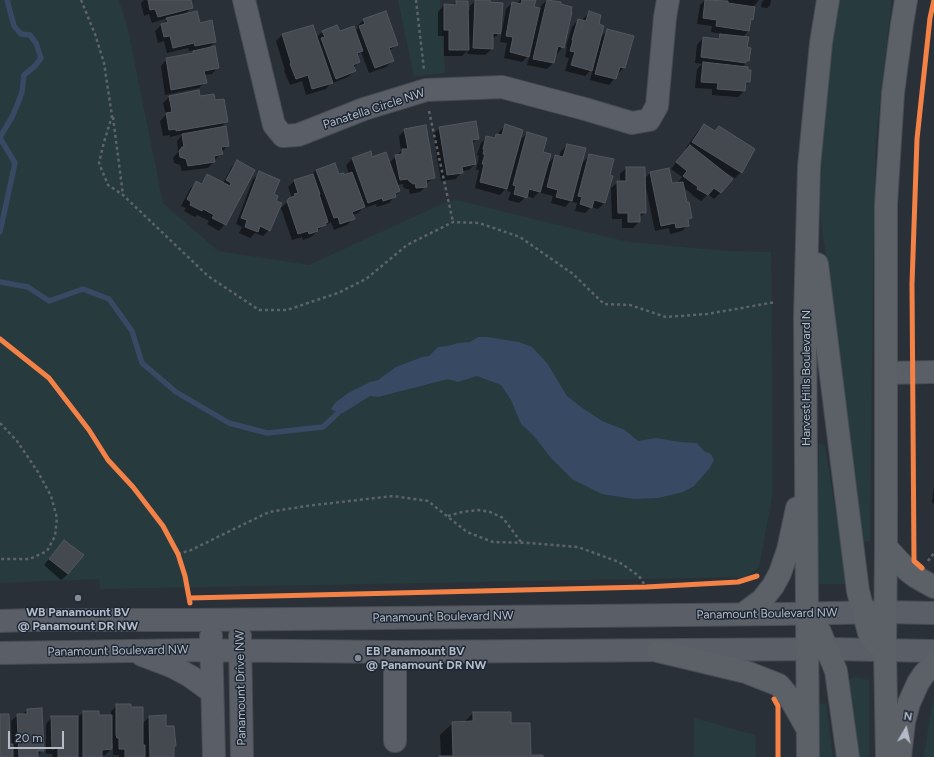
<!DOCTYPE html>
<style>
body{margin:0}
#map{position:relative;width:934px;height:757px;overflow:hidden;background:#2a3038;font-family:Figtree,sans-serif}
canvas{display:block}
.north{position:absolute;left:886px;top:709px;width:40px;height:40px;-webkit-text-stroke:3px #1d2633;paint-order:stroke;rotate:9deg;font-size:11px;font-weight:700;line-height:16px;text-align:center;color:#b4bcc9}
.north::after{content:'';display:block;margin:auto;width:14px;height:18px;background:#b4bcc9;clip-path:polygon(50% 0,100% 100%,50% 72%,0 100%)}
.scale{position:absolute;left:8px;top:731px;width:56px;height:18px;box-sizing:border-box;border:2px solid #b4bcc9;border-top:0;padding-left:5px;font-size:12px;line-height:14px;white-space:nowrap;color:#b4bcc9;-webkit-text-stroke:3px #1d2633;paint-order:stroke}
</style>
<div id="map">
<canvas width="934" height="757"></canvas>
<div class="north">N</div>
<div class="scale">20 m</div>
</div>
<script>
const ctx = document.querySelector('canvas').getContext('2d');
ctx.lineJoin = 'round';
function fillPath(path, color) { ctx.fillStyle = color; ctx.fill(path, 'evenodd'); }
const shape = rows => new Path2D(rows.map(r => 'M' + r).join(''));
function strokePath(path, color, width, dash) { ctx.strokeStyle = color; ctx.lineWidth = width; ctx.lineCap = dash ? 'butt' : 'round'; ctx.setLineDash(dash || []); ctx.stroke(path); }
function label(font, color, halo, rows, align = 'center') {
  ctx.font = font + ' Figtree,sans-serif'; ctx.lineWidth = 3; ctx.setLineDash([]); ctx.textBaseline = 'middle'; ctx.strokeStyle = halo; ctx.fillStyle = color; for (const [text, x, y, turn = 0] of rows) {
    ctx.save(); ctx.translate(x, y); ctx.rotate((+turn || 0) * Math.PI / 180); ctx.textAlign = isNaN(turn) ? turn : align; if (halo) ctx.strokeText(text, 0, 0); ctx.fillText(text, 0, 0); ctx.restore();
  }
}
fillPath(shape([
 [0,0,119,0,129,34,163,203,218,251,309,265,444,203,457,200,628,242,727,251,771,252,773,492,759,567,747,577,100,589,99,579,0,583],
 [398,0,440,0,445,73,414,77],
 [836,0,892,0,876,137,873,276,870,541,863,542,819,205,830,32],
 [819,442,825,446,847,584,814,584],
 [854,677,869,680,869,757,857,757,847,681],
 [934,691,934,757,924,757],
 [816,703,826,704,833,757,816,757],
 [694,718,755,735,756,757,694,757]
]), '#273a3e');
fillPath(shape([
 [478,337,487,337,519,342,532,347,547,363,567,396,581,407,602,421,625,430,638,441,656,438,680,442,697,443,704,451,711,454,714,460,709,469,694,486,683,492,658,498,634,499,602,494,572,479,551,458,534,436,521,424,511,400,501,385,477,376,458,382,448,379,378,397,370,396,343,413,338,413,331,409,335,403,348,393,370,382,378,380,396,367,422,357,429,356,438,347,448,346,458,343,470,342]
]), '#384963');
fillPath(shape([
 [144,0,190,0,192,7,184,15,199,24,215,41,208,49,218,67,212,74,204,75,205,82,199,88,165,95,161,66,167,59,191,54,195,50,189,51,188,48,167,53,164,41,158,43,155,31,168,18,152,23,149,14,144,16,141,3],
 [476,0,500,33,492,39,492,49,485,55,467,54,468,50,462,56,444,56,444,36,438,36,438,12,444,5,452,6,456,2,469,11,470,6],
 [520,0,535,0,533,8,540,9,541,6,547,0,563,47,557,54,556,53,553,63,547,69,527,65,530,54,522,62,504,58,507,43,500,42,506,9,512,3,517,4],
 [705,0,759,0,752,8,752,19,750,22,748,31,742,38,746,48,748,61,742,67,749,82,745,86,744,91,738,97,712,95,712,89,695,88,697,69,702,64,695,63,697,45,703,38,716,40,721,34,711,32,712,26,697,24,700,5],
 [764,0,771,0,770,5,767,8,761,7,762,2],
 [589,13,598,25,600,38,608,30,624,67,609,85,590,80,593,68,585,76,565,71,569,58,565,57,567,47,566,46,572,27,578,20,582,21,583,19],
 [364,20,397,44,389,51,392,61,386,67,369,73,361,52,357,56,359,62,353,68,354,71,348,77,330,84,326,89,306,95,302,81,290,85,284,71,285,70,276,41,282,35,316,38,323,31,339,33,355,32,358,28,357,26],
 [169,97,199,97,215,101,227,121,220,128,228,145,208,168,182,171,180,165,174,163,173,158,178,152,177,141,183,134,170,137,170,135,163,136,160,121,166,115,163,103],
 [704,125,714,132,719,127,741,172,735,178,726,173,721,192,714,199,708,194,701,201,692,195,692,194,683,187,691,217,687,221,688,225,682,231,670,234,669,228,655,231,646,188,645,188,645,213,639,218,639,222,633,228,622,228,622,219,612,219,611,188,618,182,620,182,620,174,626,168,644,179,650,173,669,169,672,185,677,184,682,177,671,169,687,149,686,148,698,131],
 [505,126,519,141,527,133,542,153,547,165,555,156,559,157,561,151,567,145,581,164,590,155,604,203,598,209,591,207,585,213,575,211,577,203,572,202,573,198,565,207,551,203,553,196,541,193,546,173,544,173,539,192,533,198,527,196,519,203,508,200,511,192,507,191,508,186,500,195,475,188,479,170,476,170,479,156,477,155,481,143,487,137,492,139,496,135,498,135,499,132],
 [440,128,477,139,472,144,475,164,469,170,462,171,456,179,441,181,433,134],
 [405,130,434,178,425,184,426,186,420,192,410,194,409,189,406,189,403,187,403,184,397,185,399,191,389,203,377,207,376,204,362,209,358,213,352,215,353,219,347,225,334,230,331,222,327,224,327,222,311,237,303,240,302,237,292,240,281,208,292,198,288,187,294,181,311,175,316,170,344,176,349,174,346,165,352,159,371,152,371,159,389,163,401,151,399,136],
 [237,161,225,224,219,231,207,224,209,221,197,215,195,217,184,211,186,208,181,206,190,189,196,182,200,184,208,176,223,183,231,168],
 [260,173,272,194,275,201,269,230,263,236,255,233,250,238,239,233,242,227,236,224,253,179],
 [934,488,934,503,932,503],
 [64,541,68,574,61,580,44,565],
 [117,705,142,724,149,717,166,727,175,745,173,747,173,757,119,757,119,755,113,755,113,743,111,743,111,749,105,755,101,755,101,757,53,757,52,754,46,754,46,724,52,717,77,718,84,712,98,716,111,716,111,712],
 [27,710,43,750,37,757,0,757,0,716,9,745,12,745,11,721,18,715,22,715],
 [473,713,510,724,530,756,542,757,439,757,441,757,440,735,453,723,464,722]
]), '#0007');
strokePath(shape([
 [0,137,12,117,18,103,22,92,24,75,35,66,41,58,36,43,30,35,21,34,14,26,7,0],
 [0,138,15,163,0,232],
 [0,282,28,287,49,301,83,289,109,299,132,331,142,363,176,392,229,423,267,433,323,427,338,413]
]), '#384963', 5.5);
const building = shape([
 [148,0,191,0,193,8,158,17,155,9,150,10,148,0],
 [475,0,490,0,490,2,503,3,501,31,500,34,493,33,493,49,473,48,475,0],
 [522,0,536,0,534,7,540,8,529,57,510,52,513,37,506,36,512,2,521,4,522,0],
 [547,0,561,2,561,4,572,7,571,12,572,12,564,48,558,46,554,63,533,59,547,0],
 [705,0,728,1,728,3,755,7,753,20,751,19,749,31,716,26,717,20,703,18,705,0],
 [456,1,468,1,469,50,449,50,449,30,444,30,444,4,456,5,456,1],
 [197,11,200,23,212,20,216,42,195,46,194,43,173,48,170,36,164,37,161,24,168,22,166,18,197,11],
 [386,11,398,45,389,48,394,61,375,68,359,26,365,24,363,19,386,11],
 [589,11,601,15,599,24,604,26,592,71,571,65,575,52,570,51,573,40,572,40,578,19,586,21,589,11],
 [313,25,333,83,312,89,308,75,296,79,290,64,291,63,282,34,313,25],
 [337,25,340,31,354,26,363,51,357,53,360,62,353,65,356,71,336,79,321,38,325,37,322,31,337,25],
 [607,29,634,36,625,68,620,67,616,79,595,74,607,29],
 [720,34,749,37,747,47,751,48,749,61,746,61,746,63,701,57,703,37,719,39,720,34],
 [215,46,219,68,204,71,207,83,171,90,166,58,193,53,193,51,215,46],
 [703,62,748,67,748,70,751,70,750,82,746,82,745,91,717,89,718,83,701,82,703,62],
 [199,90,200,96,214,94,215,100,224,99,228,122,176,131,176,129,169,130,166,113,172,112,169,96,199,90],
 [476,121,479,139,472,140,476,164,462,167,463,173,447,175,439,127,476,121],
 [505,124,523,130,507,189,480,182,484,164,482,164,485,154,483,154,484,150,483,149,486,136,495,138,496,134,502,135,505,124],
 [704,124,715,131,719,126,755,149,742,173,692,142,704,124],
 [426,125,435,178,426,180,427,187,416,188,415,183,413,184,409,181,408,179,400,180,395,155,402,154,402,149,408,149,404,129,426,125],
 [226,126,229,146,221,147,223,154,214,156,215,162,188,166,186,159,180,157,179,151,182,147,184,147,182,134,226,126],
 [527,132,547,138,543,152,551,154,540,192,529,189,527,198,514,194,516,186,513,185,527,132],
 [567,144,586,148,572,201,556,197,558,190,547,187,555,155,563,157,567,144],
 [690,145,733,179,721,193,714,188,708,195,697,189,698,187,683,176,687,171,676,162,690,145],
 [371,151,372,157,386,152,400,191,395,193,396,197,383,201,382,198,368,203,352,158,371,151],
 [589,154,614,159,610,175,613,176,605,203,594,200,592,208,580,204,582,197,578,196,589,154],
 [237,160,255,170,226,225,212,218,214,215,203,209,202,211,190,205,191,202,187,199,196,181,202,184,207,174,230,186,231,183,226,180,237,160],
 [335,163,339,174,344,173,344,175,352,172,365,207,352,212,355,219,340,224,338,217,334,218,316,170,335,163],
 [626,167,645,167,646,213,640,213,640,222,628,222,628,213,618,213,617,181,626,181,626,167],
 [669,168,672,183,683,182,687,202,689,202,692,218,688,219,689,226,676,228,675,223,661,226,650,172,669,168],
 [259,171,280,180,274,194,278,196,276,201,282,203,270,231,260,226,258,232,245,227,247,220,241,218,259,171],
 [313,174,320,194,319,194,328,222,325,223,326,225,317,228,318,231,309,234,308,231,298,234,287,201,289,198,295,196,294,194,298,193,294,180,313,174],
 [64,540,84,555,68,574,49,559,64,540],
 [116,704,131,704,131,707,143,707,143,745,145,745,145,757,125,757,125,749,119,749,119,738,117,738,116,735,116,704],
 [42,708,44,751,38,751,38,757,19,757,17,714,27,714,27,709,42,708],
 [83,711,99,711,99,715,112,715,112,749,102,750,102,757,83,757,83,711],
 [473,712,511,712,511,723,530,723,531,755,543,755,543,757,439,757,439,756,453,756,452,722,473,721,473,712],
 [0,714,9,714,10,744,13,744,13,757,0,757,0,714],
 [166,715,166,726,174,726,176,746,174,746,174,757,150,757,149,716,166,715],
 [51,716,78,716,78,757,58,757,58,748,52,749,51,716]
]);
fillPath(building, '#444950');
strokePath(building, '#52575f', 1);
const minor = shape([
 [244,0,274,125,283,136,298,135,364,109,426,90,502,87,585,109,632,123,649,120,657,106,665,17,668,0],
 [886,373,934,372],
 [0,621,30,620,192,620,783,614,885,612,934,613],
 [211,636,214,757],
 [240,636,242,757],
 [0,653,195,650,395,652,828,649,934,651],
 [142,655,171,666,190,676,212,692],
 [395,741,395,652]
]);
const major = shape([
 [817,264,858,591,869,633,877,644,885,650],
 [886,547,908,571,916,577,934,587],
 [743,614,762,600,773,586,780,573,788,550,797,508],
 [807,614,820,632,836,671,848,757],
 [658,651,746,672,779,685,790,698,807,728],
 [808,757,805,317,809,167,821,43,828,0],
 [887,757,885,650,886,547,886,204,893,93,902,24,906,0],
 [900,757,904,722,909,703,918,683,924,674,934,664]
]);
strokePath(minor, '#484c53', 24);
strokePath(major, '#484c55', 24);
strokePath(shape([
 [81,0,95,34,104,63,112,116,104,142,99,163,108,185,123,195,208,276,259,310,287,310,338,293,366,279,407,245,453,222,479,223,520,237,573,274,604,304,630,305,666,317,707,314,776,302],
 [416,0,424,70],
 [429,111,453,222],
 [113,117,123,195],
 [0,423,17,441,38,472,51,496,57,518,55,536,47,551,30,559,0,559],
 [448,516,462,512,479,510,490,512,503,518,521,542],
 [178,554,191,550,269,512,306,506,393,496,428,501,467,532,493,542,529,543,578,547,619,562,639,576,646,587],
 [928,561,934,553]
]), '#5d636a', 2.5, [3, 3]);
strokePath(minor, '#5a5e66', 22);
strokePath(major, '#5c6168', 22);
strokePath(shape([
 [0,339,49,378,89,430,108,460,133,487,163,526,178,554,185,576,190,603],
 [922,568,914,561,912,284,917,139,930,18,934,0],
 [189,598,646,587,738,582,757,576],
 [774,699,778,706,778,757]
]), '#f48246', 5);
for (const [x, y, r, color] of [
 [78,598,4,"#848b96"],
 [358,658,4,"#848b96"]
]) { const dot = new Path2D(); dot.arc(x, y, r, 0, 2 * Math.PI); ctx.fillStyle = color; ctx.fill(dot); strokePath(dot, '#1d2633', 1.5); }
label('12px', '#b4bcc9', '#1d2633', [
 ["Panatella Circle NW",374,109,-18],
 ["Harvest Hills Boulevard N",806,378,-90],
 ["Panamount Boulevard NW",767,614,-1],
 ["Panamount Boulevard NW",443,617,-1],
 ["Panamount Boulevard NW",118,651,-1],
 ["Panamount Drive NW",241,688,-91]
]);
label('bold 12px', '#b4bcc9', '#1d2633', [
 ["WB Panamount BV",78,612],
 ["@ Panamount DR NW",78,626],
 ["EB Panamount BV",366,651,"left"],
 ["@ Panamount DR NW",366,665,"left"]
]);
</script>
